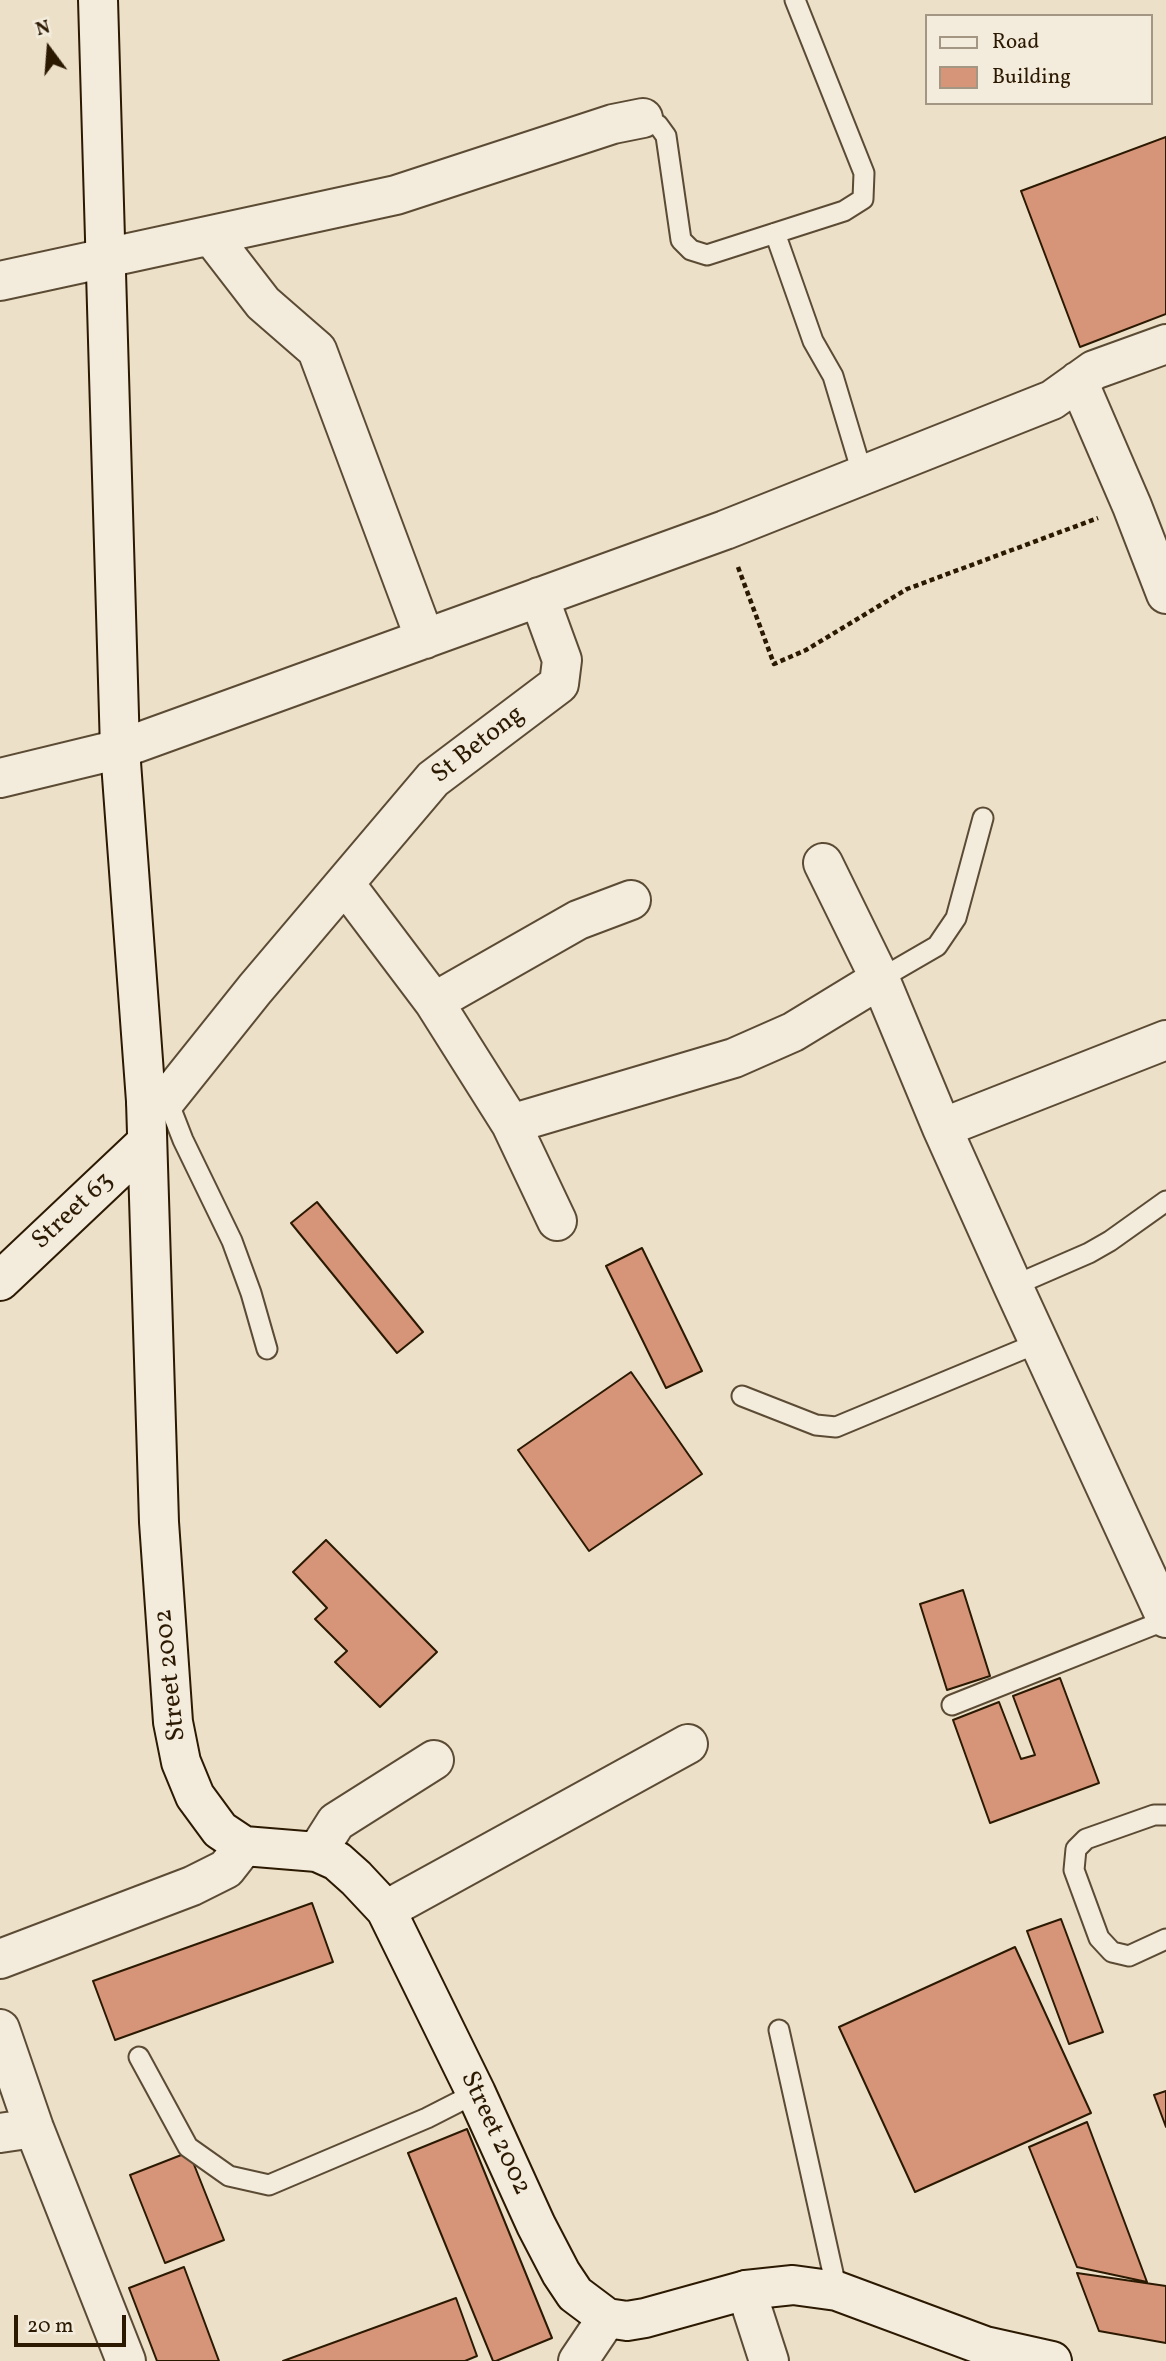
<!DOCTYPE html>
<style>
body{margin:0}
#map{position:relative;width:1166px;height:2361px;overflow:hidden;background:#ece0c8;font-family:Vollkorn,serif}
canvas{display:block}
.legend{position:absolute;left:925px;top:14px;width:228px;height:91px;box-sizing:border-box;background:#f3ebdb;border:2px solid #a39784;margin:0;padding:9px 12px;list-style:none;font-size:21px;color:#2b1902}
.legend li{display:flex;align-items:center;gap:14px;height:35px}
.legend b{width:35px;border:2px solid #a39784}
.north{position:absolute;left:14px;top:14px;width:70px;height:70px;-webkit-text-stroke:5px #f3ebdb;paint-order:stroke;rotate:344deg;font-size:19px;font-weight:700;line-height:28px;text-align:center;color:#2b1902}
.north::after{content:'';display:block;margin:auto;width:24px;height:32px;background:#2b1902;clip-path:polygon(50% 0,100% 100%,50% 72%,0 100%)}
.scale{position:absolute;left:14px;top:2315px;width:112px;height:32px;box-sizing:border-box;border:4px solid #2b1902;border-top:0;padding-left:9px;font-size:21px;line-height:24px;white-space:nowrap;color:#2b1902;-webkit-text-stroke:5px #f3ebdb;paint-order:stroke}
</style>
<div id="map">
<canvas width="1166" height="2361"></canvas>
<ul class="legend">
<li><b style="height:9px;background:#f3ebdb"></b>Road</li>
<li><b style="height:19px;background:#d69579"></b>Building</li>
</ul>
<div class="north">N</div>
<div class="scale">20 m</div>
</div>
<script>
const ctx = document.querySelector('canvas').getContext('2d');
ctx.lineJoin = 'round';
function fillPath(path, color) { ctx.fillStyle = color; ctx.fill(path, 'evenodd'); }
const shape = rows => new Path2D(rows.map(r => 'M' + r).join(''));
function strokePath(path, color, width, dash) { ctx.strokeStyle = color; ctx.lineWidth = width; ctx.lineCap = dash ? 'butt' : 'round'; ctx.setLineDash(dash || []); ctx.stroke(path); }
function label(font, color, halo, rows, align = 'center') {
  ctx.font = font + ' Vollkorn,serif'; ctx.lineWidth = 6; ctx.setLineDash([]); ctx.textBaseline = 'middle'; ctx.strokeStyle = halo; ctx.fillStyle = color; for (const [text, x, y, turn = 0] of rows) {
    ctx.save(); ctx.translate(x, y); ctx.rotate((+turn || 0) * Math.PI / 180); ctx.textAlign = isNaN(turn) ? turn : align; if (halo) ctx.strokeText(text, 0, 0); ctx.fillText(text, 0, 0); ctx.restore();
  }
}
const building = shape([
 [1166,137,1166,314,1080,347,1021,191,1166,137],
 [317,1202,423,1332,397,1353,291,1223,317,1202],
 [642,1248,702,1371,666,1388,606,1266,642,1248],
 [631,1372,702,1474,589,1551,518,1450,631,1372],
 [326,1540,437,1652,380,1707,335,1662,347,1651,315,1619,327,1608,293,1572,326,1540],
 [963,1590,990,1676,947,1690,920,1604,963,1590],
 [1060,1678,1099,1783,990,1823,953,1720,999,1702,1021,1759,1035,1755,1013,1696,1060,1678],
 [312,1903,333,1962,115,2040,93,1981,312,1903],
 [1061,1919,1103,2032,1069,2044,1027,1931,1061,1919],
 [1015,1947,1091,2113,915,2192,839,2027,1015,1947],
 [1166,2091,1166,2127,1154,2095,1166,2091],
 [1087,2122,1147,2282,1077,2267,1029,2147,1087,2122],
 [467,2129,552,2338,496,2361,493,2361,408,2153,467,2129],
 [189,2152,224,2240,165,2263,130,2175,189,2152],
 [184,2267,219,2361,157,2361,129,2288,184,2267],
 [1077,2273,1166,2286,1166,2343,1099,2331,1077,2273],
 [456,2298,477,2356,465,2361,283,2361,456,2298]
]);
fillPath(building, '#d69579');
strokePath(building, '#2b1902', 2);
const lane = shape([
 [643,118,658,125,666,136,681,240,691,250,707,255,844,211,863,199,864,173,795,0],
 [775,233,813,341,833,376,863,476],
 [880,979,937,946,956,918,983,818],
 [167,1099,183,1140,232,1241,251,1293,267,1349],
 [1013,1286,1089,1253,1110,1241,1166,1201],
 [742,1396,816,1425,836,1427,1038,1343],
 [952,1705,1166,1620],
 [1166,1815,1154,1815,1086,1839,1076,1849,1074,1870,1099,1938,1112,1952,1129,1956,1166,1939],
 [779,2030,837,2291],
 [139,2057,188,2147,229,2176,269,2185,427,2118,476,2093]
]);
const street = shape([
 [212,237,263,303,317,350,425,639],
 [0,281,396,195,613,124,643,118],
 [1078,381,1132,506,1166,594],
 [0,778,120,749,725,530,1052,400,1094,370,1166,344],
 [823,863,880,979,942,1128,1013,1286,1166,1618],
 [345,884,434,1002,511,1124,557,1221],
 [434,1002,578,920,631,900],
 [146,1101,167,1099,255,989,433,779,559,684,562,660,539,597],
 [511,1124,734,1058,793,1032,880,979],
 [942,1128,1166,1040],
 [317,1852,336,1822,434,1760],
 [386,1910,688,1744],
 [0,1959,192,1886,226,1869,244,1846],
 [0,2029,34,2128,126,2361],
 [0,2133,34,2128],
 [746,2290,769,2361],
 [578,2361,607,2318]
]);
const secondary = shape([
 [98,0,120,749,146,1101,159,1522,173,1722,181,1762,195,1796,220,1830,244,1846,317,1852,337,1861,356,1878,386,1910,476,2093,536,2225,561,2273,575,2294,607,2318,627,2321,645,2318,746,2290,793,2285,837,2291,985,2346,1052,2361],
 [0,1281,147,1142]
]);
strokePath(lane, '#5b4b34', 23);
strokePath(street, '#5b4b34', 42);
strokePath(secondary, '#2b1902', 42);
strokePath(shape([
 [738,567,774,664,806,650,907,589,1098,518]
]), '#2b1902', 4.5, [5, 3.5]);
strokePath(lane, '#f3ebdb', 19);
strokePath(street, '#f3ebdb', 38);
strokePath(secondary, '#f3ebdb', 38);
label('26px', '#2b1902', '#f3ebdb', [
 ["St Betong",479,746,-38],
 ["Street 63",74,1212,-43],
 ["Street 2002",172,1675,-96],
 ["Street 2002",494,2134,65]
]);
</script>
